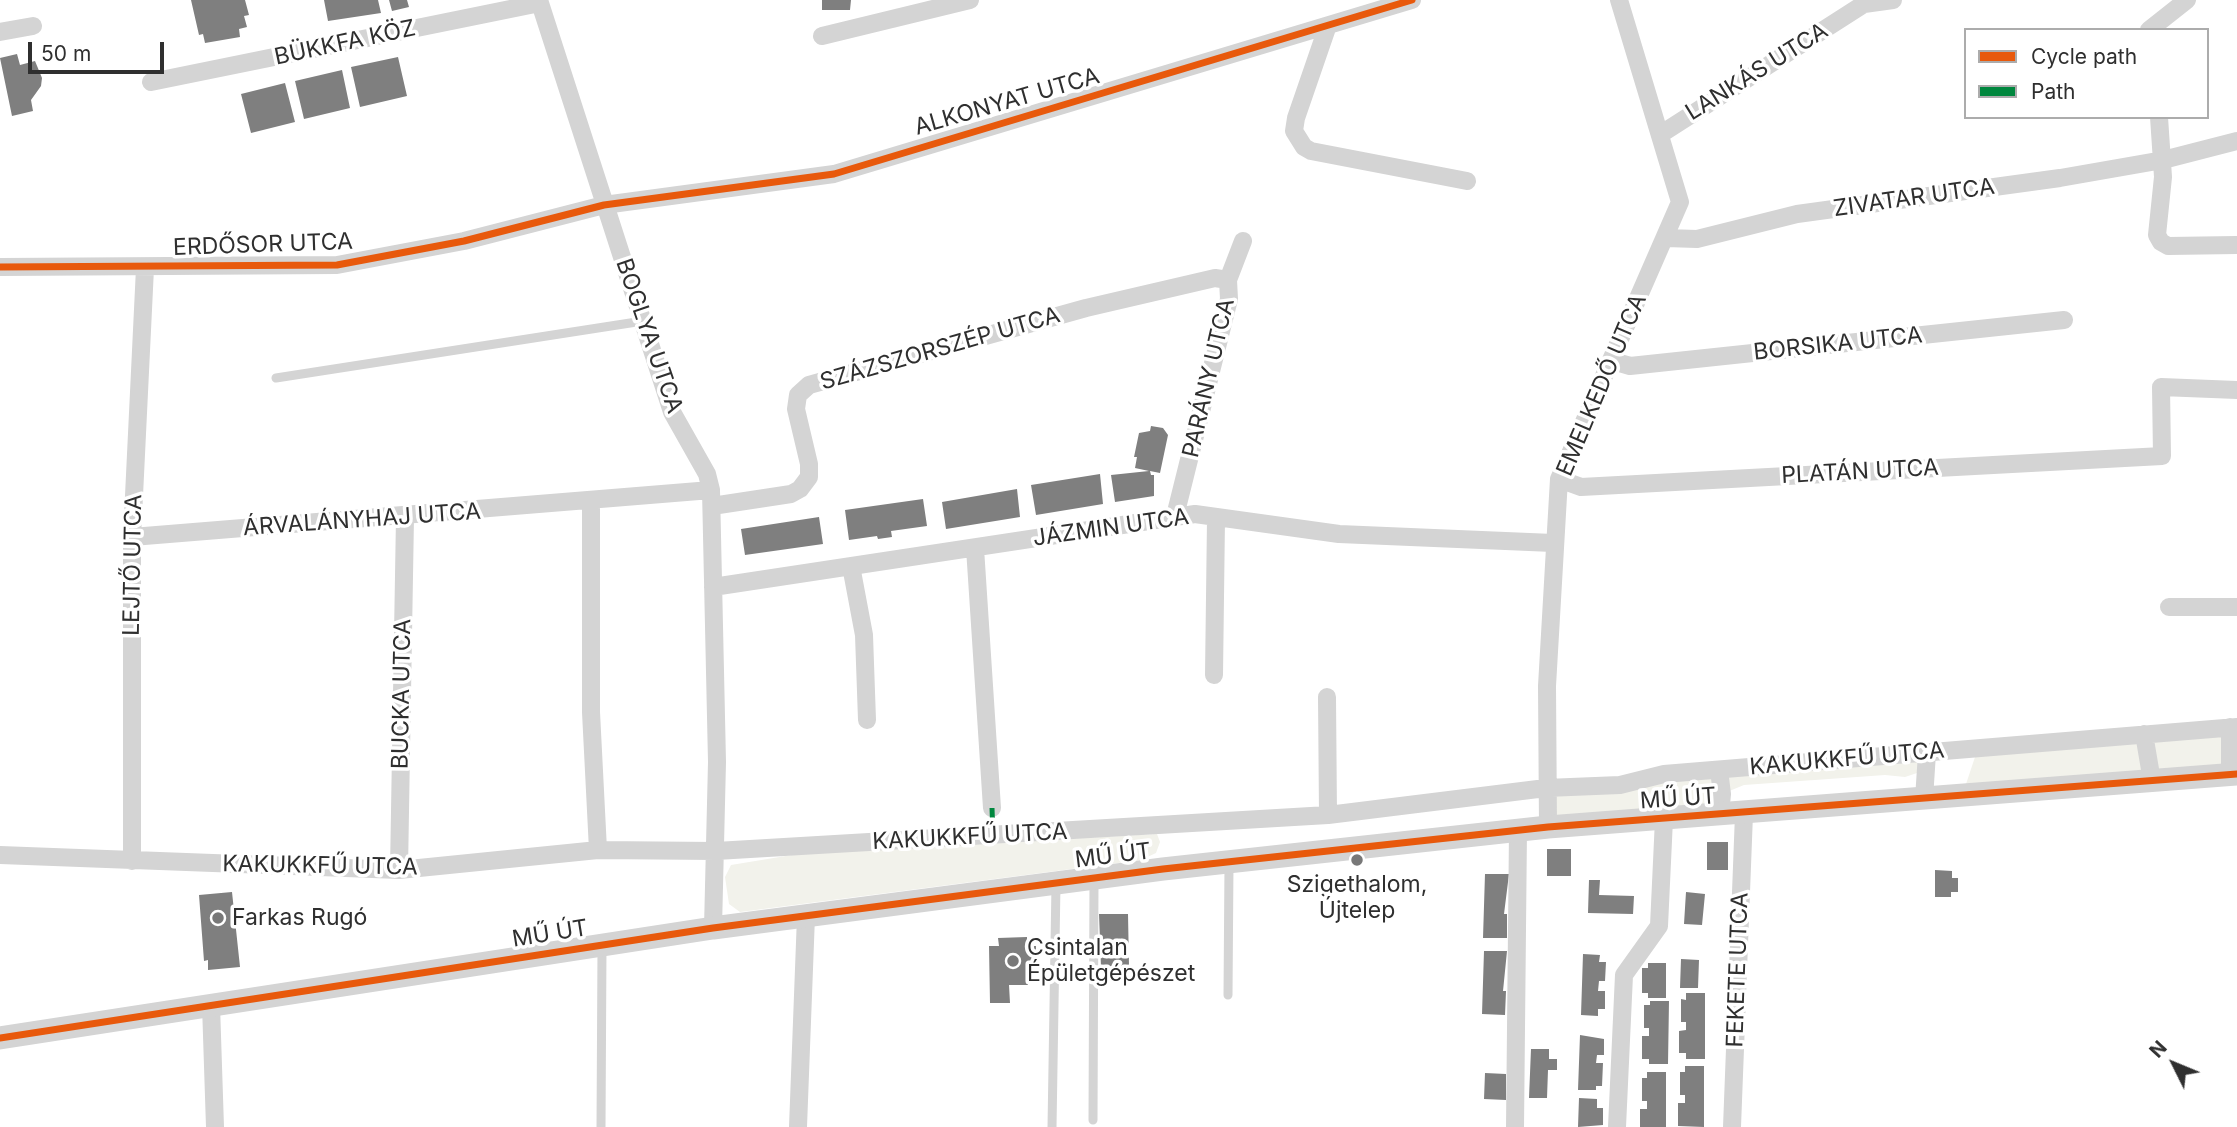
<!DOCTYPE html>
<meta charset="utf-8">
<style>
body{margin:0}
#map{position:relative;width:2237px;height:1127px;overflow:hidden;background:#fff;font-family:Inter,sans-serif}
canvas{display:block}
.legend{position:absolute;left:1964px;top:28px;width:245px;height:91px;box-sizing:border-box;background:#fff;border:2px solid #acacac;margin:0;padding:9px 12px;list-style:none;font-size:21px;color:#2f2f2f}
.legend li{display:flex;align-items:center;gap:14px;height:35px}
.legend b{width:35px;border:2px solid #acacac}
.north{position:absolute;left:2139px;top:1029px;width:70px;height:70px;-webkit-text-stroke:5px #fff;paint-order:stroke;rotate:313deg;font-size:19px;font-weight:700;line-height:28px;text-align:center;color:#2f2f2f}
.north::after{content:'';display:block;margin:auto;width:24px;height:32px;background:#2f2f2f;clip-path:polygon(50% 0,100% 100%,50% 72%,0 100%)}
.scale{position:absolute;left:28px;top:42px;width:136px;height:32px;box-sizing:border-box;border:4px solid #2f2f2f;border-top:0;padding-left:9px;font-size:21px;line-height:24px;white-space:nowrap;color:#2f2f2f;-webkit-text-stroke:5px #fff;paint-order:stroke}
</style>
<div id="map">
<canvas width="2237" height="1127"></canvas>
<ul class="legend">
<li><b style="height:9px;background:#e8590c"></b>Cycle path</li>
<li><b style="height:9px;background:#00873e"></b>Path</li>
</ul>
<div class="north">N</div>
<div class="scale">50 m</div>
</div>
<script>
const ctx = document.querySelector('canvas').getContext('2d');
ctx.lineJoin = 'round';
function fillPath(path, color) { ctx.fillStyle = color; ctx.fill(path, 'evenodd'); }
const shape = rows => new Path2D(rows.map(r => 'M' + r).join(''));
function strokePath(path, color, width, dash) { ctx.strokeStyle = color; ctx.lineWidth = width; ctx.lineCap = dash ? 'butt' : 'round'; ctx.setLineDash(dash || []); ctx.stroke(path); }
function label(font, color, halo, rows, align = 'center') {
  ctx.font = font + ' Inter,sans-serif'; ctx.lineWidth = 7; ctx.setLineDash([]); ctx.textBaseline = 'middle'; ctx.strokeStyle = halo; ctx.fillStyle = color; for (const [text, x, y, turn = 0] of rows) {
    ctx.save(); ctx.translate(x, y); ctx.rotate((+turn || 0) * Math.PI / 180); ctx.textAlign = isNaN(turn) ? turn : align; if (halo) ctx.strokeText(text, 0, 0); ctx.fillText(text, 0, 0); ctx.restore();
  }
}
fillPath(shape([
 [2237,727,2237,774,1962,796,1975,757],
 [1920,753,1920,772,1905,777,1885,775,1744,785,1722,794,1717,803,1548,827,1546,788],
 [1157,834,1160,842,1156,853,1141,860,740,912,729,904,725,877,731,865,804,853]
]), '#f2f2eb');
fillPath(shape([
 [191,0,245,0,249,15,244,16,247,27,239,29,240,37,205,43,203,34,199,35],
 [324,0,378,0,381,13,328,21],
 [389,0,407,0,409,7,392,11],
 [822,0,851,0,850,10,822,10],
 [17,54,20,65,35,61,42,78,41,86,31,100,33,111,12,116,0,58],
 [398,57,407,96,360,107,351,67],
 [342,70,350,108,304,119,295,81],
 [285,83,295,122,251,133,241,94],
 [1151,426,1163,428,1168,435,1160,473,1150,471,1151,475,1154,475,1154,496,1115,502,1111,475,1149,471,1135,468,1137,457,1134,457,1139,433,1150,431],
 [1100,474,1103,504,1036,515,1031,485],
 [1017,489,1020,517,946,529,942,502],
 [923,499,927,526,891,531,892,537,878,539,877,536,849,540,845,510],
 [819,517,823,544,745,555,741,529],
 [1707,842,1728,842,1728,870,1707,870],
 [1547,849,1571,849,1571,876,1547,876],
 [1935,870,1952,871,1952,878,1958,878,1958,892,1951,892,1951,897,1935,897],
 [1485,874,1509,874,1504,914,1507,914,1507,938,1483,938],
 [1589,880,1600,880,1599,895,1634,896,1633,914,1588,913],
 [232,892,240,967,208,970,208,960,204,961,199,895],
 [1686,892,1705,894,1702,925,1684,924],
 [1099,914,1128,914,1129,966,1101,967],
 [1027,937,1027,946,1036,946,1036,976,1028,976,1028,985,1009,985,1010,1003,990,1003,989,946,999,946,998,938],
 [1484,951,1507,951,1503,991,1506,991,1505,1015,1482,1014],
 [1583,954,1600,955,1599,962,1606,962,1605,981,1599,981,1598,991,1605,991,1605,1009,1598,1009,1598,1016,1581,1015],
 [1681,959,1699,960,1698,988,1680,988],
 [1648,963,1666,963,1666,998,1648,998,1648,993,1642,993,1642,968,1648,968],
 [1686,993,1705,993,1705,1059,1686,1059,1686,1053,1679,1053,1679,1031,1686,1030,1686,1022,1681,1022,1681,999,1686,1000],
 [1650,1001,1669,1001,1668,1064,1649,1064,1649,1059,1642,1059,1642,1036,1649,1036,1649,1028,1644,1028,1644,1005,1650,1005],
 [1580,1035,1604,1039,1604,1055,1597,1055,1596,1063,1603,1063,1602,1086,1596,1086,1596,1090,1578,1090],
 [1531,1049,1549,1049,1549,1059,1557,1059,1557,1070,1548,1070,1547,1098,1529,1098],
 [1685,1066,1704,1066,1704,1127,1678,1126,1678,1103,1685,1103,1685,1095,1680,1095,1680,1072,1685,1072],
 [1647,1072,1666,1072,1666,1127,1640,1127,1640,1109,1647,1109,1647,1101,1642,1101,1642,1078,1647,1078],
 [1485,1073,1506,1074,1506,1100,1484,1099],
 [1579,1098,1597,1099,1597,1108,1603,1108,1603,1125,1578,1127]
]), '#7f7f7f');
strokePath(shape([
 [276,378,643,321],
 [1228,995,1229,864],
 [1093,1120,1094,881],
 [601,1127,602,947],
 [1052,1127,1056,884]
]), '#d4d4d4', 9);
strokePath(shape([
 [539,0,672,412,707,474,711,490,717,762,713,928],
 [1327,28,1296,118,1294,131,1304,147,1311,151,1467,181],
 [2149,30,2187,0],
 [0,32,33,26],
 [822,36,970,0],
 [151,82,540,3],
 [2159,117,2163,177,2157,235,2161,242,2168,246,2237,245],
 [1661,134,1864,4,1893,0],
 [1666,238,1697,239,1797,214,2060,178,2163,160,2237,141],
 [0,267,337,265,464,241,604,205,834,174,1412,0],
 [1613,361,1630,366,2064,320],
 [1559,479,1581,487,2162,456,2161,387,2237,390],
 [591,501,591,712,598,850],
 [712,506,791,494,800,489,809,477,809,464,796,409,798,395,809,385,1086,308,1215,278,1228,280],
 [1175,516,1229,299,1228,280,1243,241],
 [132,537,711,490],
 [975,548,992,808],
 [851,566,864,635,867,720],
 [713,587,1195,514,1339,534,1553,543],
 [2169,607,2237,607],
 [1214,675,1216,519],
 [1327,697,1328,815],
 [2230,727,2230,775],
 [2144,734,2152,781],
 [1719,770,1722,794,1720,815],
 [1924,799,1927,753],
 [1548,827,1547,686,1559,479,1680,202,1619,0],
 [0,855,399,870,598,850,716,851,1328,815,1546,788,1620,785,1664,774,2237,727],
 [132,861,132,537,145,268],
 [399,870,405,517],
 [211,1005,215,1127],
 [798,1127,806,916],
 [1515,1127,1518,830],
 [1617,1127,1624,975,1659,926,1664,819],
 [1732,1127,1744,814]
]), '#d4d4d4', 18);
strokePath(shape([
 [0,1038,713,928,1163,869,1548,827,2237,774]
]), '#d4d4d4', 23);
strokePath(shape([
 [992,808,993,836]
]), '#00873e', 5, [10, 5]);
strokePath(shape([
 [0,267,337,265,464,241,604,205,834,174,1412,0],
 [0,1038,713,928,1163,869,1548,827,2237,774]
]), '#e8590c', 7);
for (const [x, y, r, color] of [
 [1357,860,7,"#787878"],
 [218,918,7,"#787878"],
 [1013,961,7,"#787878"]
]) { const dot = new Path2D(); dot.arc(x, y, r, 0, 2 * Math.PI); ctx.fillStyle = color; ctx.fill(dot); strokePath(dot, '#fff', 2.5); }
label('23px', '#2f2f2f', '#fff', [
 ["BÜKKFA KÖZ",345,43,-12],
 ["LANKÁS UTCA",1757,72,-32],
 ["ALKONYAT UTCA",1007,102,-16],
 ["ZIVATAR UTCA",1914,198,-8],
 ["ERDŐSOR UTCA",263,245,-2],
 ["BOGLYA UTCA",649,336,71],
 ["BORSIKA UTCA",1838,344,-6],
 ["SZÁZSZORSZÉP UTCA",940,349,-16],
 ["PARÁNY UTCA",1209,378,-77],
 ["EMELKEDŐ UTCA",1602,385,-67],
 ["PLATÁN UTCA",1860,472,-3],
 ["ÁRVALÁNYHAJ UTCA",362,520,-4],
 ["JÁZMIN UTCA",1111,528,-8],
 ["LEJTŐ UTCA",133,565,-89],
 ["BUCKA UTCA",402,694,-89],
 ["KAKUKKFŰ UTCA",1847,759,-5],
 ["MŰ ÚT",1678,799,-4],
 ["KAKUKKFŰ UTCA",970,837,-3],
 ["MŰ ÚT",1113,856,-7],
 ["KAKUKKFŰ UTCA",320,866,1],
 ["MŰ ÚT",550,934,-9],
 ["FEKETE UTCA",1738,970,-88]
]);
label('23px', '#2f2f2f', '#fff', [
 ["Szigethalom,",1357,885,"center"],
 ["Újtelep",1357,911,"center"],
 ["Farkas Rugó",232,918],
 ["Csintalan",1027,948],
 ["Épületgépészet",1027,974]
], 'left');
</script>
